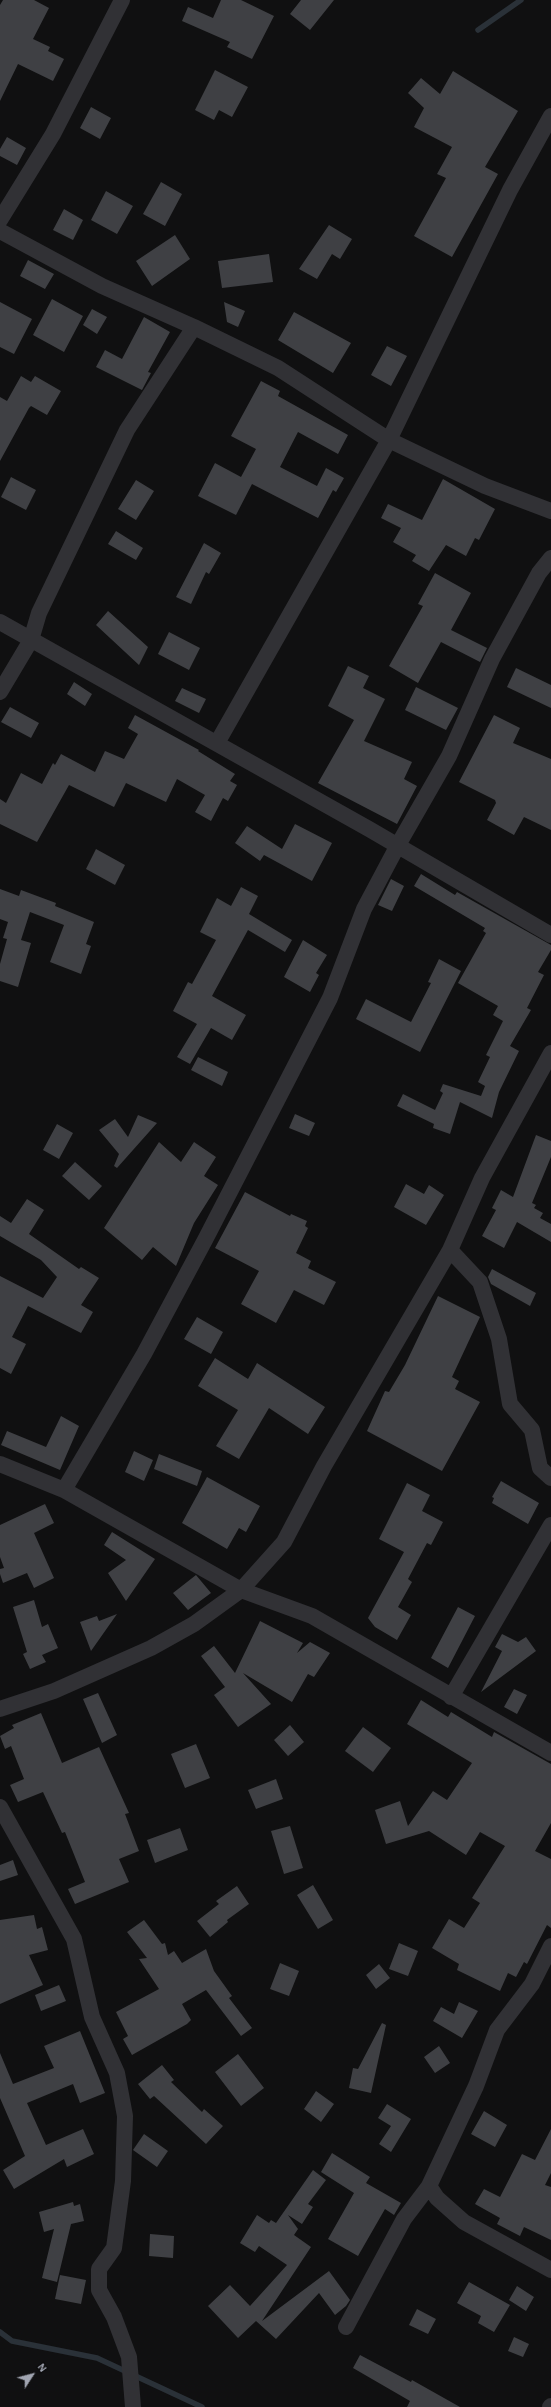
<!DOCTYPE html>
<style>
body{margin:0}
#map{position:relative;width:551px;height:2407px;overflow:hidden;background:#101011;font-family:"Alegreya Sans",sans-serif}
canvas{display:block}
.north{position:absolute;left:12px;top:2355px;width:40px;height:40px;-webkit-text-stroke:3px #0b0b0c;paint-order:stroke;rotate:54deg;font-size:11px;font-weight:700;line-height:16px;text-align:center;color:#a1a5b1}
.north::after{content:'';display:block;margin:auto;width:14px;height:18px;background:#a1a5b1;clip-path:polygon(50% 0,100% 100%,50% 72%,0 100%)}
</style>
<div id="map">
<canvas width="551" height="2407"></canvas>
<div class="north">N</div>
</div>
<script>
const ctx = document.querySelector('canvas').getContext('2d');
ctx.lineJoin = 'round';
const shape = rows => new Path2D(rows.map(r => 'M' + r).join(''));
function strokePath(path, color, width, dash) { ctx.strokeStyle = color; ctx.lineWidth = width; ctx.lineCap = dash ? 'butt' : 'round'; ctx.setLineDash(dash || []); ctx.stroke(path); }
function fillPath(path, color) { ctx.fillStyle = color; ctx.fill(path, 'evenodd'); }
strokePath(shape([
 [478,30,521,0],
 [0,2332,12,2341,97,2358,202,2407]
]), '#2a3138', 5.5);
fillPath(shape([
 [3,0,34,0,49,8,33,39,50,47,48,51,64,59,53,81,18,64,0,101,0,5],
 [221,0,241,0,274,16,252,59,227,47,230,42,182,21,188,7,213,18],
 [301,0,334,0,310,30,290,14],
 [215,70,248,87,232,117,219,110,214,120,195,110],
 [453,71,518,111,485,167,498,174,452,257,414,236,446,178,437,174,452,147,414,127,424,108,408,93,421,78,440,94],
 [91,107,111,118,100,139,80,128],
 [7,137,26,148,17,165,0,156,0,149],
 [161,182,182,194,165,226,143,214],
 [106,191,133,206,117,234,91,220],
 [64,209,83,220,73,240,53,230],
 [329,225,352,239,340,259,332,254,317,279,299,269],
 [175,235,190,259,152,286,136,261],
 [269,254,273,282,222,288,218,261],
 [28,260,54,274,45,289,20,276],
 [52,299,83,316,64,352,33,335],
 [0,302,32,319,14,354,0,347],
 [224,302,245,311,238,327,227,322],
 [92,309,107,317,97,334,83,325],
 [294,312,351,343,333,373,278,340],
 [144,317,170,332,148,372,151,373,142,390,96,367,105,350,122,359],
 [387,346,407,356,391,386,371,375],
 [21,376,31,382,35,376,61,391,47,415,31,406,29,408,0,461,0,397,7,401],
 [261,381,280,391,278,396,348,435,338,454,298,432,280,467,317,486,326,468,344,478,336,492,333,490,318,518,252,484,236,515,198,496,215,463,241,477,256,449,231,436],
 [11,477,36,490,26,510,1,497],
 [443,479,495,509,479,540,475,538,466,556,446,545,429,571,412,561,416,555,393,542,401,528,381,518,388,504,422,520],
 [136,480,154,491,136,520,118,509],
 [116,531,143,548,136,560,108,544],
 [204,543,221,553,209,574,206,572,191,604,176,597],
 [435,573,471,593,451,630,487,648,480,662,441,642,418,683,389,666,423,606,418,604],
 [108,611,148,647,139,665,96,625],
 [169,632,200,648,189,670,158,654],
 [348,666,369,676,363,688,385,699,364,741,412,762,404,779,417,786,397,824,318,783,354,720,328,706],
 [516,668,551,685,551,708,507,687],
 [74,682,92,694,85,706,67,694],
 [416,687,458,708,446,730,405,710],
 [182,688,206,699,199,713,175,701],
 [10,707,39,723,31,738,1,722],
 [135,715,199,750,198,751,235,774,230,781,237,785,228,801,223,798,211,821,195,812,205,795,177,779,166,802,126,783,114,807,69,785,37,842,0,824,0,799,6,803,21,773,42,784,53,763,55,765,61,754,95,772,105,751,124,759,138,734,128,728],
 [494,715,520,728,513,743,551,759,551,830,524,817,514,835,487,820,496,803,495,800,459,782],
 [295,824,332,843,312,881,264,855,260,861,235,843,247,826,282,849],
 [96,849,125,865,115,885,86,869],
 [421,874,455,895,457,892,551,945,551,950,538,972,544,975,527,1008,531,1010,510,1046,519,1051,499,1092,492,1118,460,1102,450,1134,433,1128,434,1124,397,1106,403,1094,435,1110,443,1093,440,1091,443,1084,481,1096,485,1086,478,1082,490,1057,486,1055,503,1021,493,1015,498,1006,458,983,486,933,483,931,485,928,414,886],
 [391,879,404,886,392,911,378,905],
 [241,887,258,896,249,914,292,940,285,952,248,930,212,996,246,1015,232,1040,211,1028,190,1064,177,1057,197,1024,173,1011,188,982,192,984,216,940,200,932,217,898,231,906],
 [0,889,19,896,21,890,56,903,55,906,94,922,86,944,91,946,81,974,50,962,64,925,30,912,21,940,31,943,18,987,0,981,0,964,7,939,3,938,8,922,0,919],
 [303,940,327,955,316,973,319,975,310,992,284,977],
 [439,959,461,971,420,1052,356,1019,366,999,411,1022,431,983,428,982],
 [198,1057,228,1072,222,1086,191,1070],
 [295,1114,315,1123,309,1136,289,1128],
 [138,1115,157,1123,117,1168,114,1166,119,1154,99,1130,115,1119,128,1137],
 [57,1124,73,1133,59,1159,43,1150],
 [536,1135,551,1141,551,1157,532,1203,536,1205,534,1208,543,1213,540,1218,551,1224,551,1242,517,1222,504,1248,482,1236,496,1210,492,1208,501,1190,513,1197],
 [159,1142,181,1162,194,1142,216,1157,204,1176,218,1185,194,1223,176,1266,153,1247,142,1260,104,1228],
 [75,1162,102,1186,89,1200,62,1176],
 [406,1184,424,1194,429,1185,444,1195,426,1225,394,1207],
 [245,1192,290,1216,291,1214,307,1221,305,1226,308,1228,296,1253,311,1261,308,1268,336,1282,324,1305,294,1290,276,1323,241,1304,259,1271,215,1248],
 [27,1199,44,1210,29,1234,79,1269,81,1267,99,1278,81,1305,93,1312,81,1333,28,1306,12,1337,26,1344,11,1374,0,1368,0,1276,43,1298,57,1277,41,1260,0,1236,0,1216,11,1223],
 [492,1269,536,1293,530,1306,491,1284,488,1277],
 [438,1296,480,1317,452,1377,459,1381,455,1389,480,1402,442,1471,367,1431,385,1391,389,1392,405,1365],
 [197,1317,223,1332,211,1354,184,1339],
 [215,1358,248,1379,257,1363,325,1407,308,1434,269,1408,239,1459,216,1446,238,1410,198,1386],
 [61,1416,79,1426,60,1470,1,1445,7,1431,46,1447],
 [134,1451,153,1460,144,1481,125,1472],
 [159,1454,202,1471,197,1486,154,1469],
 [207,1477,260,1506,246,1532,239,1528,227,1549,182,1523],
 [501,1481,539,1503,528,1524,492,1503,494,1498,492,1497],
 [407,1483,430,1495,422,1511,443,1522,431,1545,427,1543,408,1579,412,1582,398,1607,411,1615,397,1640,375,1627,368,1618,404,1552,379,1539],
 [45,1504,54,1523,34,1533,54,1578,34,1588,27,1573,3,1583,0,1574,0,1569,4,1568,0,1557,0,1525],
 [112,1532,155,1559,126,1601,108,1573,126,1560,104,1545],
 [196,1575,211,1593,188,1610,173,1593],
 [34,1600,42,1627,48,1624,58,1648,42,1655,46,1662,30,1669,23,1654,27,1652,13,1607],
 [458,1607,475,1616,448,1668,431,1658],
 [117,1614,91,1651,80,1622,97,1616,99,1621],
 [260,1621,303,1643,297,1653,310,1642,330,1653,314,1677,308,1674,292,1702,243,1673,271,1704,238,1727,214,1695,225,1687,201,1656,214,1646,235,1673],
 [502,1634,518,1642,526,1637,536,1651,481,1692,502,1651,495,1647],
 [514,1689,527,1695,517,1714,504,1707],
 [98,1693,117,1735,102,1743,83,1699],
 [421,1700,448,1717,451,1712,492,1737,494,1732,551,1764,551,1823,535,1851,551,1859,551,1928,547,1925,527,1964,524,1962,516,1977,508,1973,500,1991,457,1970,459,1964,432,1948,449,1919,464,1928,480,1903,472,1898,505,1846,480,1832,466,1855,429,1831,386,1844,375,1810,400,1801,408,1826,433,1791,447,1800,472,1763,407,1724],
 [41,1713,62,1763,99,1747,129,1813,125,1814,139,1851,119,1859,129,1882,75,1904,68,1889,85,1882,65,1832,62,1833,43,1792,18,1802,10,1785,24,1779,11,1746,5,1749,0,1736,14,1728,12,1725],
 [290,1725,304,1742,288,1756,274,1740],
 [363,1727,391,1748,373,1772,345,1751],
 [196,1744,210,1778,185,1788,171,1754],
 [276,1779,283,1799,256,1809,248,1790],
 [290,1826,303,1868,284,1874,271,1831],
 [180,1828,188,1850,155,1863,147,1840],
 [13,1860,18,1875,0,1881,0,1865],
 [313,1885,333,1920,318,1929,297,1895],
 [237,1886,249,1904,227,1920,228,1922,210,1937,197,1921,219,1904,216,1901],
 [34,1915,37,1929,42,1927,48,1950,29,1955,43,1985,0,2004,0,1920],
 [144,1920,162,1944,165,1943,168,1955,174,1951,182,1963,206,1949,214,1971,232,1996,229,1998,252,2028,241,2036,206,1990,182,2004,191,2020,187,2024,132,2055,123,2039,128,2036,116,2012,159,1989,139,1959,147,1958,127,1932],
 [399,1943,418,1951,408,1976,389,1969],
 [280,1963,299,1971,289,1996,270,1989],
 [379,1964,390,1978,376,1989,366,1975],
 [59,1985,66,2001,41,2011,35,1995],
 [459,2002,478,2011,462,2038,433,2021,441,2007,454,2014],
 [382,2023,386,2025,371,2093,349,2088,353,2068,358,2069],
 [80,2031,105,2093,80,2103,73,2084,27,2103,46,2145,83,2129,94,2154,67,2167,64,2159,14,2189,3,2170,25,2156,0,2098,0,2053,13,2084,54,2068,44,2046],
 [439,2046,450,2063,435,2073,424,2057],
 [238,2054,264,2088,241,2106,215,2072],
 [162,2065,174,2080,171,2082,202,2112,204,2109,223,2126,206,2144,154,2096,150,2099,138,2084],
 [316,2091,334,2104,321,2122,304,2109],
 [387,2104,411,2119,391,2152,379,2144,391,2126,378,2118],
 [484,2111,507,2125,495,2147,471,2134],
 [551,2129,551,2173,545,2185,551,2187,551,2240,524,2227,520,2236,497,2224,500,2218,475,2204,484,2189,500,2197,522,2154,535,2160],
 [144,2134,168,2151,157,2167,133,2150],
 [332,2153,370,2177,366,2183,401,2203,394,2215,385,2209,358,2256,328,2239,354,2193,321,2172],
 [313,2170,326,2180,308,2204,313,2207,302,2224,288,2215,298,2229,294,2235,311,2247,262,2321,329,2271,350,2300,346,2306,335,2315,319,2293,276,2339,256,2321,238,2338,208,2306,230,2285,250,2306,287,2265,259,2246,255,2252,240,2243,257,2215,269,2223,271,2220,276,2223],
 [73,2202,74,2206,80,2204,84,2221,71,2224,57,2282,42,2278,54,2229,44,2232,39,2212],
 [150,2234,174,2236,173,2258,149,2256],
 [60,2275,86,2280,81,2304,55,2299],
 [469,2282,510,2305,494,2332,478,2323,481,2316,457,2303],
 [517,2286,534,2297,526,2311,509,2300],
 [417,2309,436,2319,428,2334,409,2325],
 [514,2337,529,2344,523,2357,508,2351],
 [360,2355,411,2382,412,2380,460,2407,407,2407,410,2401,353,2368]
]), '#3f4044');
strokePath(shape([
 [0,220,53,134,122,0],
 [0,231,102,286,194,327,278,368,389,440,485,486,551,511],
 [0,622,369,829,551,935],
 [0,692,31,640,39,613,127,430,194,327],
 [217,743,389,440,510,190,551,116],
 [450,1250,480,1282,499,1339,510,1404,532,1430,540,1468,551,1478],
 [0,1464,64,1490,241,1590,312,1616,551,1753],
 [64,1490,144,1354,205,1240,330,998,364,909,398,845,449,756,492,659,539,573,551,558],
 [451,1697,551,1525],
 [0,1709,54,1691,151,1648,194,1624,241,1590,284,1542,324,1466,450,1250,482,1178,551,1053],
 [0,1807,74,1939,92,2017,117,2073,125,2116,123,2181,114,2248,99,2269,99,2290,114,2317,129,2357,133,2407],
 [551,1946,532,1984,497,2030,476,2086,429,2186,437,2198,464,2222,551,2270],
 [346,2327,404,2219,429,2186],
 [550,2407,551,2406]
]), '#313135', 16);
</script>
